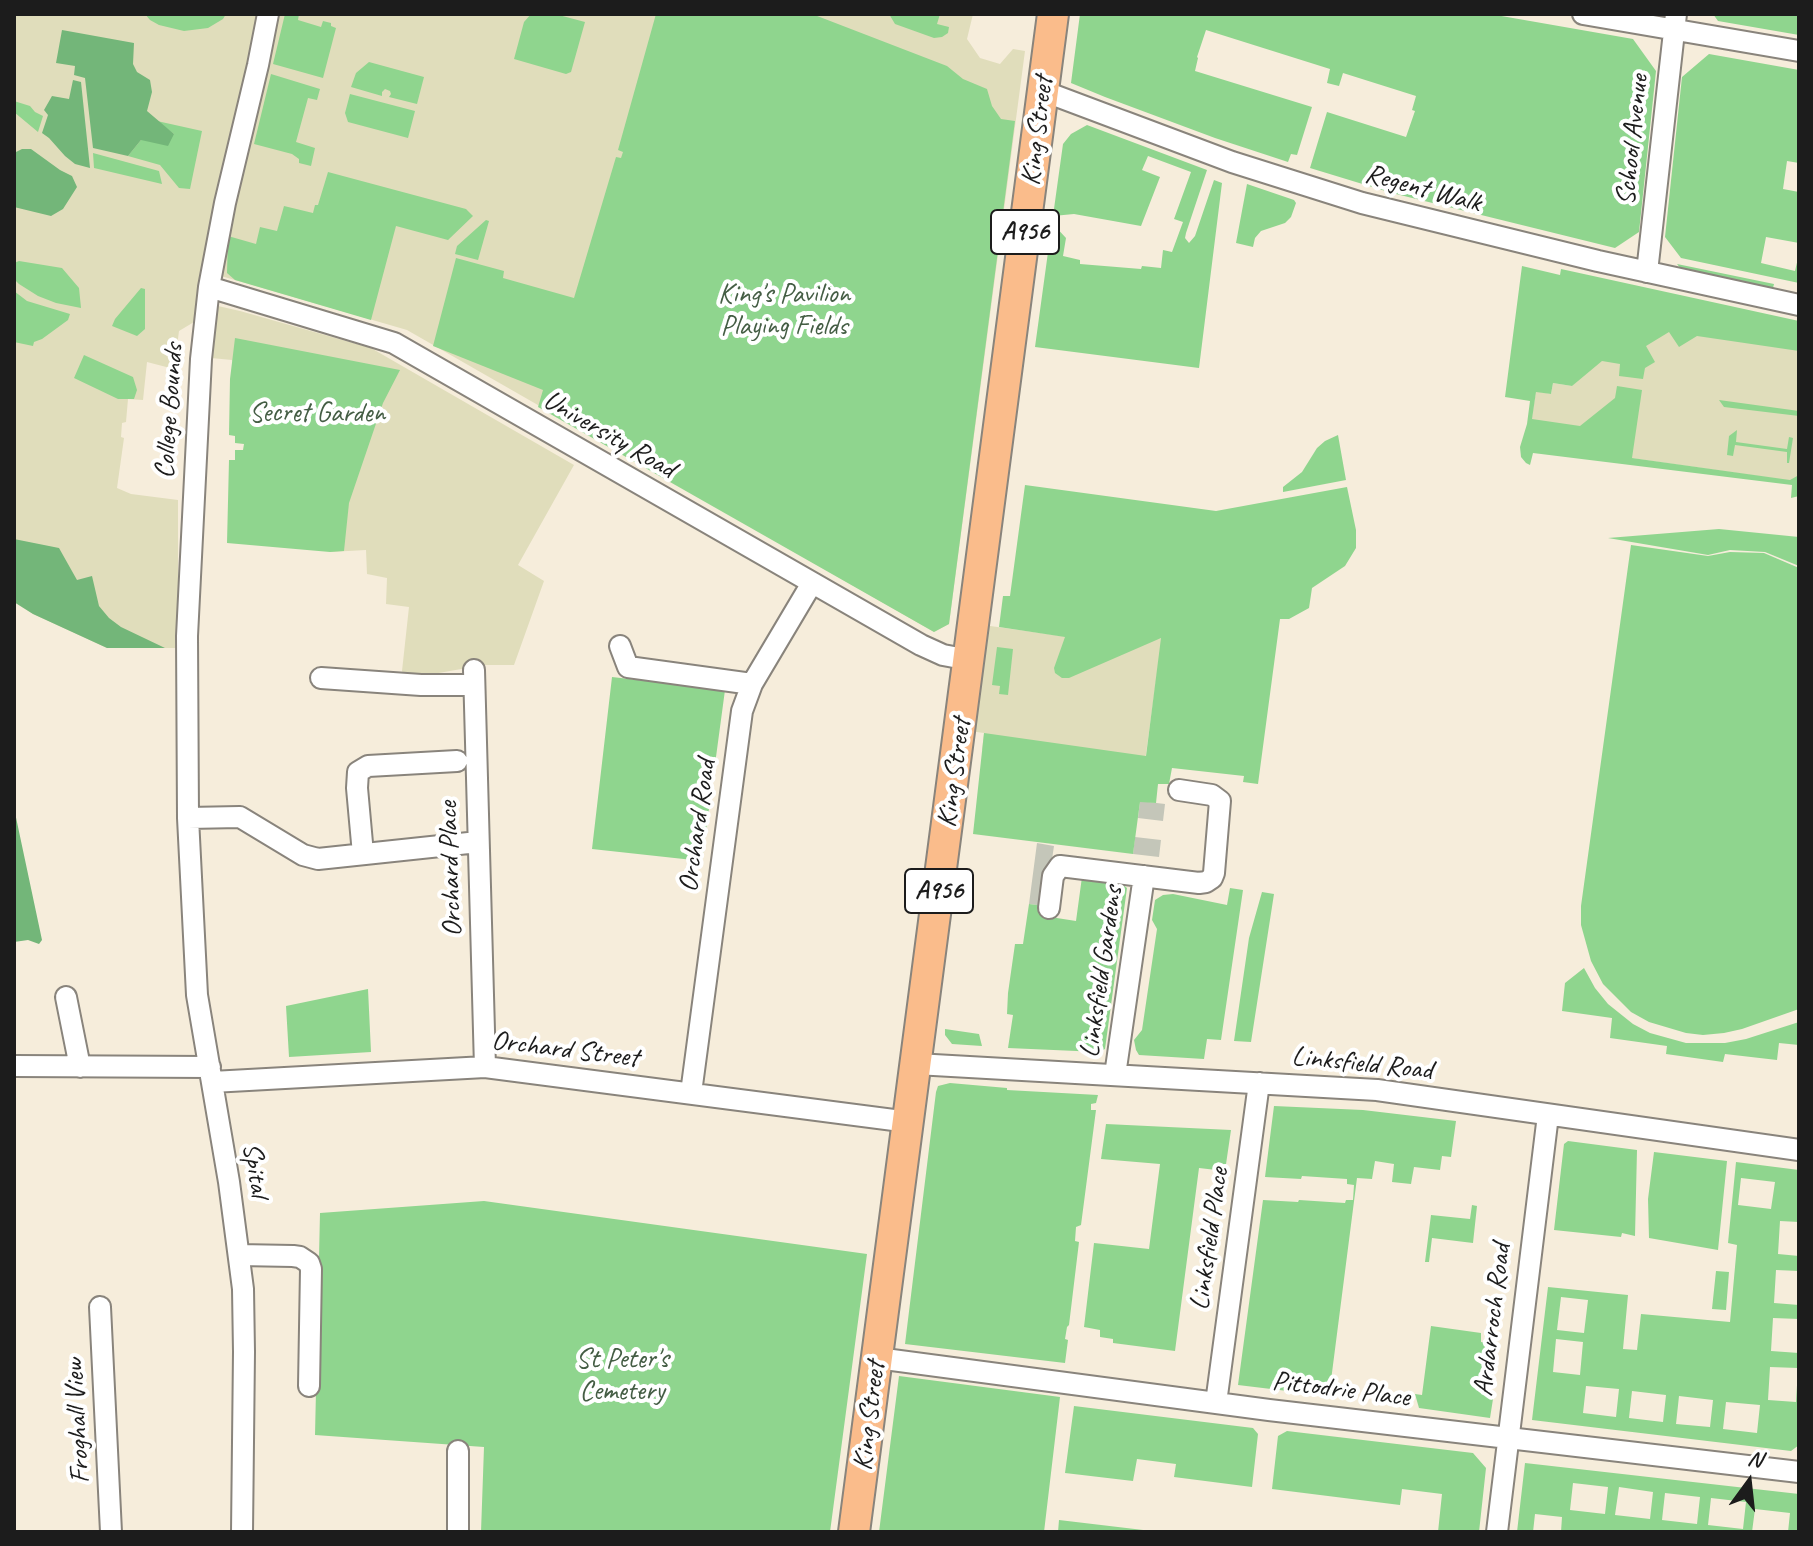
<!DOCTYPE html>
<style>
body{margin:0}
#map{position:relative;width:1813px;height:1546px;overflow:hidden;background:#f6eddb;font-family:Caveat,sans-serif}
canvas{display:block}
.frame{position:absolute;inset:0;border:16px solid #1c1c1c;pointer-events:none}
.north{position:absolute;left:1709px;top:1442px;width:80px;height:80px;-webkit-text-stroke:6px #fff;paint-order:stroke;rotate:15deg;font-size:22px;font-weight:700;line-height:32px;text-align:center;color:#1c1c1c}
.north::after{content:'';display:block;margin:auto;width:28px;height:36px;background:#1c1c1c;clip-path:polygon(50% 0,100% 100%,50% 72%,0 100%)}
</style>
<div id="map">
<canvas width="1813" height="1546"></canvas>
<div class="frame"></div>
<div class="north">N</div>
</div>
<script>
const ctx = document.querySelector('canvas').getContext('2d');
ctx.lineJoin = 'round';
function fillPath(path, color) { ctx.fillStyle = color; ctx.fill(path, 'evenodd'); }
const shape = rows => new Path2D(rows.map(r => 'M' + r).join(''));
function strokePath(path, color, width, dash) { ctx.strokeStyle = color; ctx.lineWidth = width; ctx.lineCap = dash ? 'butt' : 'round'; ctx.setLineDash(dash || []); ctx.stroke(path); }
function label(font, color, halo, rows, align = 'center') {
  ctx.font = font + ' Caveat,sans-serif'; ctx.lineWidth = 8; ctx.setLineDash([]); ctx.textBaseline = 'middle'; ctx.strokeStyle = halo; ctx.fillStyle = color; for (const [text, x, y, turn = 0] of rows) {
    ctx.save(); ctx.translate(x, y); ctx.rotate((+turn || 0) * Math.PI / 180); ctx.textAlign = isNaN(turn) ? turn : align; if (halo) ctx.strokeText(text, 0, 0); ctx.fillText(text, 0, 0); ctx.restore();
  }
}
fillPath(shape([
 [14,14,973,14,967,39,980,58,1000,64,1013,49,1025,51,949,624,934,632,407,330,221,276,201,275,194,322,179,331,174,369,147,362,143,400,128,399,126,422,122,423,121,437,124,438,117,488,131,494,178,500,178,648,107,648,33,614,14,602],
 [218,306,240,311,371,348,574,465,518,565,544,581,514,665,481,665,478,660,467,668,410,678,405,676,402,671,409,607,386,604,387,578,367,574,366,550,330,552,257,437,232,360,211,358],
 [1636,312,1799,321,1799,482,1631,458,1632,452,1528,442,1536,391,1551,394,1553,383,1572,386],
 [976,624,1098,641,1162,638,1145,761,982,750,984,733,962,730]
]), '#e0ddbb');
fillPath(shape([
 [1140,801,1165,804,1163,821,1138,818],
 [1135,837,1161,840,1159,857,1133,854],
 [1037,843,1054,846,1045,906,1029,904]
]), '#c4c6b9');
fillPath(shape([
 [145,14,226,14,223,19,208,28,184,31,159,25,150,20],
 [285,14,299,14,298,20,321,27,323,21,331,23,331,26,336,28,323,78,273,64],
 [531,14,555,14,585,22,571,72,566,74,514,59,524,22],
 [656,14,812,14,947,66,963,79,987,89,992,106,1001,119,1015,121,949,624,934,632,538,407,543,390,433,346,456,258,504,271,503,278,574,298,616,157,621,158,623,152,618,150],
 [889,14,940,14,937,24,949,27,948,33,942,37,934,38,895,24],
 [1080,14,1490,14,1633,39,1656,71,1639,232,1615,248,1392,193,1310,168,1327,112,1406,137,1415,111,1412,110,1416,96,1343,73,1339,86,1327,83,1330,69,1206,30,1197,57,1198,58,1195,71,1312,107,1297,155,1291,154,1288,162,1215,138,1105,97,1071,83],
 [1713,14,1799,14,1799,35,1718,21],
 [1709,54,1799,70,1799,163,1787,161,1783,189,1799,192,1799,243,1766,237,1761,263,1795,271,1799,254,1799,283,1681,258,1665,237,1682,77],
 [369,62,424,77,417,104,389,97,391,94,390,91,385,89,382,92,382,96,351,87,356,73],
 [271,74,320,89,317,100,308,98,296,142,315,148,311,166,299,163,299,159,292,154,254,144],
 [350,94,415,111,408,138,348,122,345,113],
 [14,101,30,106,35,112,43,116,38,132,14,112],
 [157,121,202,131,190,189,179,188,160,165,128,156,141,140,174,134],
 [1087,125,1207,170,1186,233,1185,238,1189,243,1195,236,1214,180,1222,183,1199,368,1035,347,1052,223,1066,238,1063,256,1080,260,1080,264,1141,269,1142,266,1161,268,1163,250,1172,252,1183,222,1174,219,1191,172,1148,156,1142,170,1160,177,1141,226,1074,214,1053,216,1063,144,1071,134],
 [93,153,159,171,162,184,94,168],
 [328,172,466,209,473,216,448,240,396,226,371,320,235,280,227,273,228,236,256,244,260,227,277,231,284,206,313,213,315,205,318,205],
 [1247,184,1294,200,1296,203,1291,217,1285,223,1261,231,1255,238,1253,247,1236,243],
 [486,220,489,221,478,260,455,254,457,246],
 [19,261,62,268,79,288,81,308,56,303,38,296,19,284,14,279,14,263],
 [1677,264,1774,284,1773,288,1681,269],
 [1522,266,1560,275,1561,269,1799,321,1799,351,1697,336,1679,347,1669,332,1646,346,1655,362,1645,368,1643,379,1619,376,1620,364,1602,361,1572,386,1553,383,1551,394,1536,392,1532,419,1580,426,1615,398,1617,386,1642,390,1632,458,1790,480,1799,475,1799,496,1791,498,1792,485,1533,453,1530,465,1526,463,1521,457,1520,447,1527,424,1530,401,1505,397],
 [141,288,145,289,145,329,137,336,112,326,115,319],
 [14,291,27,301,70,314,68,320,42,339,34,342,33,346,14,342],
 [235,338,400,370,383,403,349,503,344,551,330,552,227,543,229,460,235,460,235,450,243,450,244,444,235,443,235,436,229,435,230,379],
 [84,355,133,377,137,390,134,399,118,399,74,378],
 [1719,400,1799,411,1799,416,1724,407],
 [1737,430,1736,442,1787,449,1789,437,1793,438,1789,463,1787,463,1787,452,1735,445,1733,456,1727,455,1729,436],
 [1338,435,1346,480,1283,492,1283,487,1302,472,1317,448,1325,441],
 [1025,485,1216,511,1347,487,1356,530,1356,548,1345,566,1312,588,1309,608,1289,619,1280,619,1258,784,1243,782,1244,776,1172,768,1169,784,1158,784,1156,803,1140,802,1133,854,973,834,984,733,1146,756,1161,638,1069,678,1062,678,1055,673,1054,668,1065,637,999,627,1003,596,1010,596],
 [1719,529,1799,537,1799,566,1765,552,1730,550,1708,555,1608,538],
 [1631,545,1708,556,1730,552,1764,553,1799,568,1799,1009,1742,1029,1724,1033,1703,1035,1686,1033,1649,1022,1631,1012,1603,984,1591,961,1581,925,1581,906],
 [997,647,1013,649,1008,695,999,694,1000,686,992,685],
 [612,677,725,690,702,861,592,849],
 [1082,877,1121,883,1127,888,1105,1049,1099,1052,1008,1048,1013,1015,1007,1014,1008,993,1015,944,1023,944,1029,904,1045,906,1044,916,1076,921],
 [1230,888,1243,890,1221,1040,1207,1039,1204,1059,1139,1055,1136,1050,1134,1040,1142,1030,1157,929,1152,920,1155,900,1163,895,1173,894,1227,905],
 [1262,892,1274,894,1251,1042,1234,1041,1249,938],
 [1584,968,1595,988,1608,1004,1633,1024,1650,1033,1686,1043,1725,1043,1746,1039,1799,1022,1799,1045,1779,1043,1777,1060,1725,1054,1723,1062,1666,1054,1667,1046,1610,1038,1612,1018,1562,1011,1565,983],
 [368,989,371,1052,289,1057,286,1006],
 [945,1029,979,1034,982,1046,952,1044,945,1035],
 [950,1083,1007,1088,1007,1090,1098,1095,1096,1103,1091,1104,1091,1110,1096,1110,1081,1225,1076,1227,1075,1241,1079,1242,1069,1325,1067,1327,1065,1339,1068,1340,1065,1363,905,1344,936,1092,938,1086],
 [1274,1106,1363,1110,1456,1121,1451,1157,1442,1156,1440,1170,1414,1167,1411,1184,1392,1182,1394,1164,1375,1161,1372,1179,1357,1178,1329,1396,1238,1385,1263,1200,1298,1202,1299,1200,1345,1203,1346,1200,1353,1200,1354,1185,1347,1184,1347,1179,1302,1176,1301,1179,1265,1177],
 [1106,1124,1231,1130,1225,1171,1199,1168,1175,1351,1113,1343,1113,1339,1100,1337,1100,1330,1084,1327,1094,1243,1149,1249,1160,1164,1101,1159],
 [1568,1141,1637,1150,1635,1236,1622,1233,1621,1237,1554,1230,1564,1144],
 [1654,1152,1727,1161,1718,1250,1649,1238,1648,1199],
 [1736,1162,1799,1170,1799,1222,1780,1221,1778,1254,1799,1256,1799,1271,1776,1270,1774,1303,1799,1305,1799,1319,1773,1318,1771,1351,1799,1353,1799,1445,1791,1451,1532,1420,1548,1287,1628,1295,1623,1349,1637,1350,1641,1314,1730,1322,1737,1245,1728,1243],
 [1741,1178,1775,1182,1771,1209,1738,1205],
 [1561,1297,1588,1300,1584,1333,1557,1330],
 [1556,1339,1583,1342,1580,1375,1553,1372],
 [1770,1367,1798,1368,1796,1402,1768,1400],
 [1586,1386,1619,1389,1616,1417,1583,1413],
 [1632,1391,1666,1395,1663,1422,1629,1418],
 [1679,1396,1713,1400,1710,1427,1676,1424],
 [1726,1402,1760,1405,1757,1433,1723,1429],
 [484,1201,867,1254,830,1532,481,1532,484,1447,315,1435,320,1213],
 [1472,1205,1477,1206,1473,1243,1432,1238,1429,1262,1425,1262,1431,1215,1470,1219],
 [1716,1271,1729,1272,1726,1310,1712,1309],
 [1431,1326,1481,1333,1481,1342,1497,1344,1490,1396,1493,1399,1490,1418,1419,1408,1415,1394,1422,1395],
 [899,1376,1060,1397,1044,1532,879,1532],
 [1074,1406,1253,1428,1258,1434,1252,1487,1174,1477,1176,1464,1137,1459,1133,1481,1065,1473],
 [1287,1431,1473,1453,1486,1468,1479,1532,1438,1532,1442,1494,1402,1489,1400,1505,1272,1489,1278,1436],
 [1525,1463,1799,1494,1798,1532,1788,1532,1790,1513,1755,1509,1752,1532,1561,1532,1562,1517,1535,1514,1533,1532,1517,1532],
 [1573,1483,1608,1487,1605,1514,1570,1510],
 [1619,1487,1653,1492,1650,1519,1615,1515],
 [1665,1493,1700,1497,1697,1524,1662,1520],
 [1711,1498,1746,1502,1743,1529,1708,1525],
 [1059,1520,1160,1532,1058,1532]
]), '#8fd58e');
fillPath(shape([
 [62,30,134,43,133,64,137,72,150,80,152,92,147,111,174,134,168,146,141,140,128,156,93,148,85,78,74,75,75,66,56,63],
 [73,80,81,82,90,168,75,164,65,156,49,138,42,133,48,115,44,110,52,96,69,99],
 [22,149,31,149,60,170,72,176,77,187,63,209,51,216,14,207,14,153],
 [14,539,59,548,77,580,92,576,99,606,109,618,121,627,165,648,107,648,33,614,14,602],
 [14,808,42,940,39,944,28,940,14,942]
]), '#73b679');
const minor = shape([
 [1583,14,1799,51],
 [1043,91,1232,162,1362,203,1598,261,1799,305],
 [1647,272,1676,14],
 [209,287,394,343,921,645,943,655,970,660],
 [620,646,628,667,752,684],
 [474,670,485,1067],
 [321,678,421,685,474,685],
 [188,818,240,817,303,855,318,859,478,842],
 [363,854,357,788,358,772,368,766,457,761],
 [1049,908,1053,876,1060,866,1199,883,1206,882,1212,878,1214,873,1220,801,1212,795,1179,790],
 [66,997,80,1067],
 [916,1064,1377,1090,1799,1150],
 [14,1066,210,1067],
 [1115,1075,1144,876],
 [212,1082,485,1067,909,1122],
 [691,1093,742,711,752,684,812,583],
 [239,1255,293,1256,300,1257,309,1263,311,1269,309,1386],
 [100,1307,111,1532],
 [877,1358,1269,1410,1799,1472],
 [1216,1403,1259,1083],
 [458,1451,458,1532],
 [242,1532,244,1352,243,1289,229,1182,197,995,188,818,187,636,201,359,209,287,225,203,258,65,268,14],
 [1497,1532,1548,1115]
]);
const primary = shape([
 [854,1532,1053,14]
]);
strokePath(minor, '#89847c', 24);
strokePath(primary, '#89847c', 34);
strokePath(minor, '#fff', 20);
strokePath(primary, '#fabc8b', 30);
for (const [x, y, w] of [
 [1025,232,68],
 [939,891,68]
]) { const box = new Path2D(); box.roundRect(x - w / 2, y - 22, w, 44, 6); ctx.fillStyle = '#fff'; ctx.fill(box); strokePath(box, '#1c1c1c', 2); }
label('bold 26px', '#1c1c1c', null, [
 ["A956",1025,232],
 ["A956",939,891]
]);
label('28px', '#1c1c1c', '#fff', [
 ["King Street",1038,131,-83],
 ["School Avenue",1633,140,-84],
 ["Regent Walk",1423,189,15],
 ["College Bounds",170,411,-86],
 ["University Road",609,435,30],
 ["King Street",955,773,-82],
 ["Orchard Road",698,826,-82],
 ["Orchard Place",451,869,-92],
 ["Linksfield Gardens",1102,972,-82],
 ["Orchard Street",565,1050,7],
 ["Linksfield Road",1362,1064,6],
 ["Spital",255,1170,81],
 ["Linksfield Place",1210,1239,-82],
 ["Ardarroch Road",1493,1320,-83],
 ["Pittodrie Place",1341,1390,7],
 ["King Street",870,1416,-83],
 ["Froghall View",78,1421,-93]
]);
label('28px', '#445d44', '#fff', [
 ["King's Pavilion",784,295],
 ["Playing Fields",784,327],
 ["Secret Garden",317,414],
 ["St Peter's",622,1360],
 ["Cemetery",622,1392]
]);
</script>
